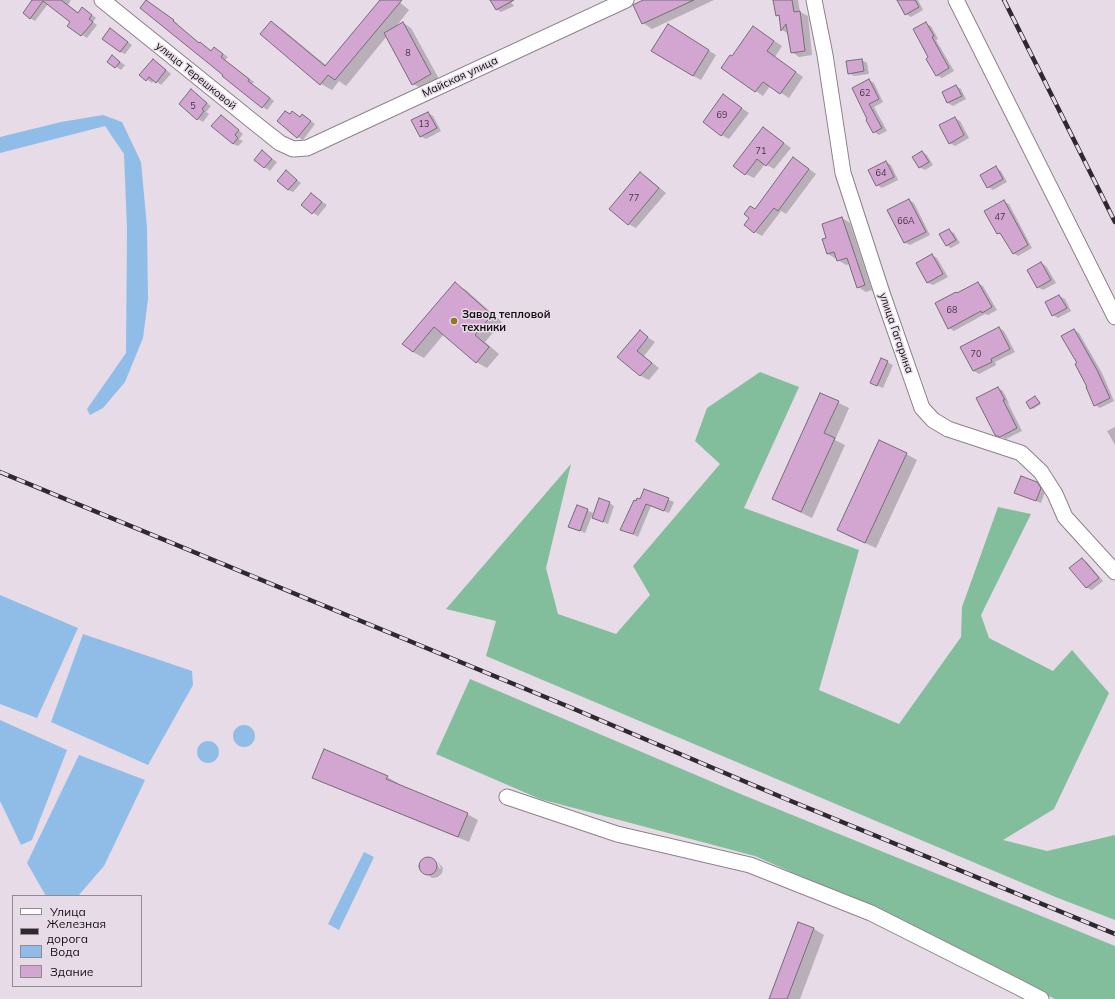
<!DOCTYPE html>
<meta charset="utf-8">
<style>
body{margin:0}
#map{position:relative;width:1115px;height:999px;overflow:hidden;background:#e6dbe6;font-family:Mulish,sans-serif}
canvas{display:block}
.legend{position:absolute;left:12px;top:895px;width:130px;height:92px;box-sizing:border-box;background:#e6dbe6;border:1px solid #928a92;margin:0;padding:5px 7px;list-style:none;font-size:12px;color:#141014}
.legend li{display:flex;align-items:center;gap:8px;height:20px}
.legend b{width:20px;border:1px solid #928a92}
</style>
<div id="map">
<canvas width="1115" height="999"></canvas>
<ul class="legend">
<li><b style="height:5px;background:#fff"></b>Улица</li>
<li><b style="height:5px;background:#2e292e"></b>Железная дорога</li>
<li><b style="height:11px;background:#90bde8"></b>Вода</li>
<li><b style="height:11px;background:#d3a6d2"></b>Здание</li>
</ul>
</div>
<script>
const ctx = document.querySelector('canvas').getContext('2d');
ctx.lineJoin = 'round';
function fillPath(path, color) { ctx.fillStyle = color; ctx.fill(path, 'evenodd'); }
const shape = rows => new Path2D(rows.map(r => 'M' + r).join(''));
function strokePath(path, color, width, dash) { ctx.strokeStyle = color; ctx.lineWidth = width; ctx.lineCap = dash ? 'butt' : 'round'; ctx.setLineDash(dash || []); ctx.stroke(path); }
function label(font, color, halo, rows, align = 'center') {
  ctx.font = font + ' Mulish,sans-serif'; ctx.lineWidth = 3; ctx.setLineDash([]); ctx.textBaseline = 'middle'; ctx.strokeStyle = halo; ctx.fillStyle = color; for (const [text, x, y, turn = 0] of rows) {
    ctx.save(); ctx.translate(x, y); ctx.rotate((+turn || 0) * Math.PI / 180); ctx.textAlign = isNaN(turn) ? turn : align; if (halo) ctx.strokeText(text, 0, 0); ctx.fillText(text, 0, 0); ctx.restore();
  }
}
fillPath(shape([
 [760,372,799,387,744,508,859,550,819,690,899,724,961,637,962,607,998,507,1031,514,981,615,989,638,1053,671,1072,650,1109,693,1054,809,1003,840,1047,851,1115,835,1115,920,1058,898,486,656,496,621,446,609,571,464,546,568,558,614,616,634,650,595,633,566,720,464,695,441,707,408],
 [470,679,743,795,1115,946,1115,999,1055,999,875,909,755,856,540,799,436,754]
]), '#83be9c');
fillPath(shape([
 [103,115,122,122,141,162,147,227,148,299,143,338,125,382,103,408,90,415,87,409,126,353,127,229,124,154,105,126,0,153,0,137,61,122],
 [0,595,78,628,37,718,0,704],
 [83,634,192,671,193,685,148,765,51,722],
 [0,720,67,750,32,840,21,845,0,801],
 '233 736a11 11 0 1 1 22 0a11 11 0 1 1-22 0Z',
 '197 752a11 11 0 1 1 22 0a11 11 0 1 1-22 0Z',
 [79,755,145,780,104,866,78,896,46,896,27,863],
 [364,852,374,857,339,930,328,924]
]), '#90bde8');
fillPath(shape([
 [33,0,71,0,68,5,79,13,87,11,96,18,93,22,97,25,87,38,69,26,72,22,48,4,35,21,30,18],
 [382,0,397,0,409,10,394,29,403,23,411,28,439,79,421,88,413,84,387,36,346,86,339,81,332,90,321,84,271,22,282,29,327,66],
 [490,0,514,0,511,2,514,6,501,12,496,9],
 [647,0,714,0,652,29,643,23],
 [774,0,798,0,800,12,808,16,812,55,799,57,792,52,789,34,782,30,780,17,776,15],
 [898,0,918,0,923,10,911,17,906,14],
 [147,1,178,24,177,25,200,44,200,43,205,46,212,51,215,48,228,57,225,60,254,82,252,84,274,101,267,110,141,8],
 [926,24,931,26,938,39,936,40,954,71,942,78,936,75,930,58],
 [676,30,716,55,701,80,693,76],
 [115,32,132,45,125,54,120,52],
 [761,32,782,46,775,57,803,77,789,98,770,86,763,96,722,68],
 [112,56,125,65,121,70,108,61],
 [862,60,867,63,869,74,854,76,849,73],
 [158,63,171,74,161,85,154,80,152,83,141,75],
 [869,80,874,83,883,102,874,107,887,131,879,135,874,132,867,120],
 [956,86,961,89,966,99,953,106,948,103,943,92],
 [192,91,211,106,206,112,209,114,203,122,198,119],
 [724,96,749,113,729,139,721,135],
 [428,113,433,116,441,131,426,139,420,136],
 [291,115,300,117,302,115,315,124,303,140,298,137],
 [954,118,960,121,969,138,955,146,950,143],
 [226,119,243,134,239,139,243,141,238,146,233,144],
 [763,128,791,148,774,169,765,164,754,178,746,174],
 [262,151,277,162,270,171,255,160],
 [922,152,927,155,933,165,925,170,919,167],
 [794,158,816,174,786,214,781,211,762,236,755,232,756,210],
 [886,162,891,165,898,180,882,188,877,185],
 [996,168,1001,171,1007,182,993,190,988,187],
 [287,172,301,183,293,192,288,190],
 [640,173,648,178,666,193,636,228,628,224],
 [311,194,327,205,318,216,302,205],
 [909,200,914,203,930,235,910,245,904,242],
 [1003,201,1009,204,1032,248,1018,256,1013,253,1003,236,998,233],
 [842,218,850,223,872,290,866,292,858,287,850,264,846,265,828,254,827,238],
 [949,230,954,233,960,243,951,248,946,245],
 [932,255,937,258,948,277,933,285,928,283],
 [1041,263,1046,266,1056,283,1043,290,1038,287],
 [978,283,983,286,997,310,988,315,985,314,954,331,949,328,958,294],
 [455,284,466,290,502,322,485,342,499,354,487,368,476,362,444,334,424,358,413,352],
 [1059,296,1065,299,1071,311,1058,318,1053,315,1046,303],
 [999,328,1004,331,1015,352,995,362,996,365,979,374,974,371,962,347],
 [1074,330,1079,333,1102,373,1114,401,1100,408,1095,405,1079,364],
 [640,332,655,342,644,356,659,368,649,380,641,376,619,357],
 [881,359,893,365,883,388,876,385],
 [998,388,1003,391,1009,403,1008,403,1022,431,1006,439,996,434],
 [820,394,849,408,835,440,845,445,812,518,773,499],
 [1035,397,1041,404,1033,409,1031,408],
 [1115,427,1115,445,1107,431],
 [906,454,917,460,876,548,849,536],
 [1036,483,1042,486,1045,492,1041,503,1015,493],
 [645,490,674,502,669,513,651,506,638,537,622,529,636,502,641,500],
 [609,503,614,506,608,524,593,518],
 [577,506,593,513,585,533,570,526],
 [1082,559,1087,562,1103,581,1092,590,1087,588,1071,568],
 [313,777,387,777,398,783,397,785,467,814,478,820,469,842,324,783],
 [426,858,434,859,440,869,441,868,437,861,443,868,442,873,438,877,432,878,421,869,420,864],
 [814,929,824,935,800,999,771,999]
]), '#0003');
const building = shape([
 [32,0,61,0,78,13,82,7,92,15,89,19,93,22,81,36,67,26,70,22,43,1,30,19,23,13,32,0],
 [146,0,174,20,173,21,199,43,200,42,211,51,214,47,223,54,221,57,249,79,248,81,270,98,262,108,222,76,223,75,140,8,146,0],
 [380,0,402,0,335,80,328,75,320,85,260,34,271,21,325,66,380,0],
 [490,0,514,0,496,10,490,0],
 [643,0,694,0,642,24,633,5,643,0],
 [773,0,792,0,794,12,800,11,805,51,791,53,786,24,781,31,779,15,776,16,773,0],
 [897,0,915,0,919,7,905,15,897,0],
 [403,22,431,74,412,85,384,33,403,22],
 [926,22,934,36,932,37,949,68,936,76,926,59,928,57,913,29,926,22],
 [668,24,709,50,693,76,651,51,668,24],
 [753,26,774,41,767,51,796,72,780,94,763,82,755,92,721,68,730,55,732,56,753,26],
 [110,28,128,42,120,52,102,39,110,28],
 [112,55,120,62,115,68,107,62,112,55],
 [153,59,166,70,156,83,149,77,146,81,139,75,153,59],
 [862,59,864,71,848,74,846,61,862,59],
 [869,79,879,99,869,104,882,128,873,133,866,120,867,119,852,88,869,79],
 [956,85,962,96,947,103,942,92,956,85],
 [191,89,207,103,202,109,204,111,197,120,179,104,191,89],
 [723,94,742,108,721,136,703,122,723,94],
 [285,111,290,114,292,111,300,117,302,114,311,121,297,138,277,121,285,111],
 [428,112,437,128,420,137,411,120,428,112],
 [221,115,239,130,235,135,238,138,233,144,211,126,221,115],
 [955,117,964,135,949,144,939,125,955,117],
 [763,127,784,143,766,166,757,159,745,175,733,166,763,127],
 [262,150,272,159,264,168,254,160,262,150],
 [922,151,929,162,919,168,912,157,922,151],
 [793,157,809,169,778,211,774,208,754,233,744,225,749,218,744,214,750,206,755,209,793,157],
 [886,161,894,177,876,186,868,170,886,161],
 [996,166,1003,179,987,188,980,175,996,166],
 [286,170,297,180,288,190,277,181,286,170],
 [640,172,659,188,628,225,609,209,640,172],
 [311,193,322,202,312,214,301,205,311,193],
 [909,199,926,232,904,243,887,210,909,199],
 [1004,200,1028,245,1013,254,1000,233,997,234,984,211,1004,200],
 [842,217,865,285,857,288,847,258,837,261,834,252,827,254,822,239,826,238,822,224,842,217],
 [949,229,956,240,946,246,939,234,949,229],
 [932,254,943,274,927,283,916,263,932,254],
 [1041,262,1051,280,1037,288,1027,270,1041,262],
 [455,282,492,315,475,335,489,347,476,363,434,327,413,352,402,344,455,282],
 [978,282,992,307,982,313,981,311,948,329,935,303,956,292,957,293,978,282],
 [1059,295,1067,308,1052,316,1045,302,1059,295],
 [999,327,1010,349,991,359,992,362,973,371,960,347,999,327],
 [1074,329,1097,370,1110,398,1094,406,1086,387,1087,387,1075,364,1077,363,1061,336,1074,329],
 [640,330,648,337,637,351,652,363,640,376,617,357,640,330],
 [881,358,888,361,877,386,870,383,881,358],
 [998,387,1005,400,1003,400,1017,428,1000,437,995,435,976,398,998,387],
 [820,393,839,401,824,433,835,438,801,512,772,499,820,393],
 [1035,396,1040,403,1030,409,1026,402,1035,396],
 [879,440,907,453,865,543,837,530,879,440],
 [1021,476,1037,482,1041,488,1036,501,1014,493,1021,476],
 [644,489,669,498,664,511,646,504,633,534,620,530,634,500,636,501,637,498,640,499,644,489],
 [599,498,610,502,603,522,592,518,599,498],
 [577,505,588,509,580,531,568,527,577,505],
 [1082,558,1099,578,1086,588,1069,568,1082,558],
 [324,749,388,776,386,779,468,813,458,837,312,778,324,749],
 '419 866a9 9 0 1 1 18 0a9 9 0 1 1-18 0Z',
 [798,922,814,928,787,999,769,999,798,922]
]);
fillPath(building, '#d3a6d2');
strokePath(building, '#766c76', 1);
const minor = shape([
 [102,0,261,128,280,143,293,149,307,148,626,0],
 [814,0,825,55,843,173,882,293,922,408,933,420,948,429,1021,453,1041,472,1055,494,1065,517,1115,572],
 [956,0,1115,317],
 [507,797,617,834,750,865,871,913,1018,987,1041,999]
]);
strokePath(minor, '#8d828c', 17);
strokePath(minor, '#fff', 15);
const rail = shape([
 [1004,0,1115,222],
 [0,472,567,706,786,799,1115,934]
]);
strokePath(rail, '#2e292e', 4.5);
strokePath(rail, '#e6dbe6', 3, [9]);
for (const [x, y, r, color] of [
 [454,321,4,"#90781e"]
]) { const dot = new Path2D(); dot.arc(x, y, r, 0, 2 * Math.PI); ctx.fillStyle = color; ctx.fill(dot); strokePath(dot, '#e6dbe6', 1.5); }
label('9px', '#443644', null, [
 ["8",408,53],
 ["62",865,93],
 ["5",193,106],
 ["69",722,115],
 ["13",424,124],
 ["71",761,151],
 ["64",881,173],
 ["77",634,198],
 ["47",1000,217],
 ["66А",906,221],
 ["68",952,310],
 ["70",976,354]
]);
label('11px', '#141014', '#e6dbe6', [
 ["улица Терешковой",196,76,39],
 ["Майская улица",460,77,-25],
 ["улица Гагарина",896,333,71]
]);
label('bold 11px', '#141014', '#e6dbe6', [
 ["Завод тепловой",462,315],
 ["техники",462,328]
], 'left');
</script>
